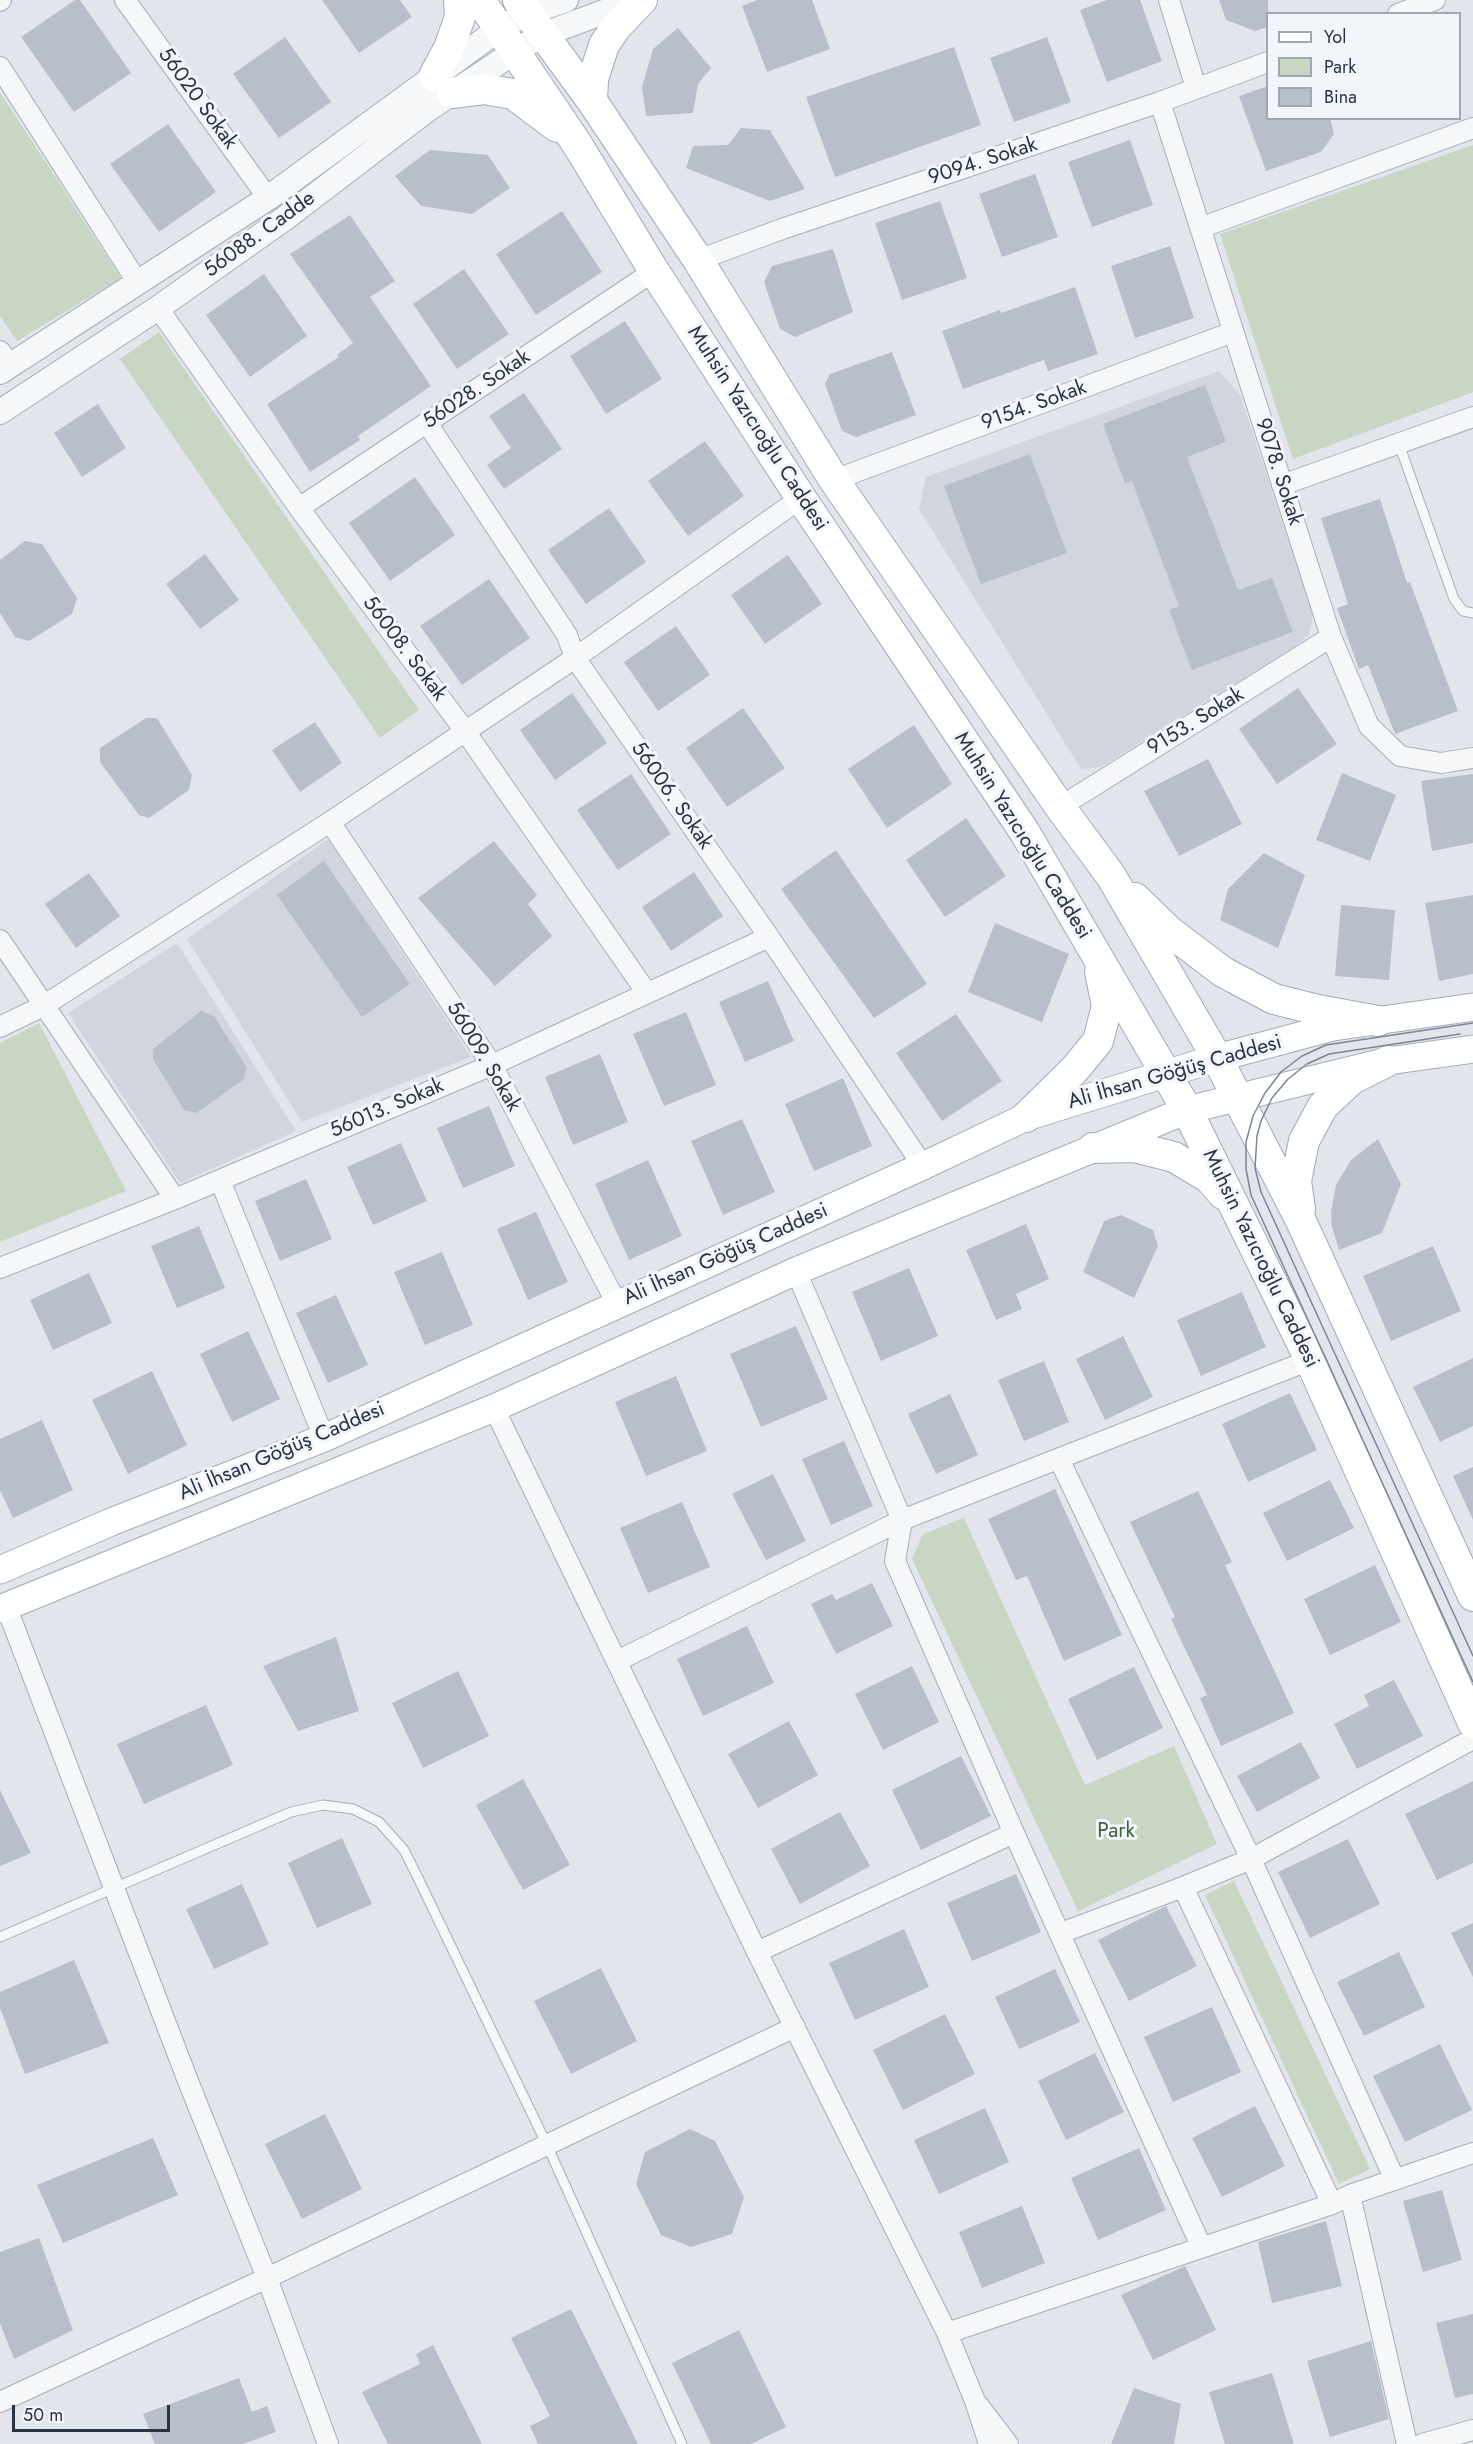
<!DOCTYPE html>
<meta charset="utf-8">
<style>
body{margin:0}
#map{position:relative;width:1473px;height:2444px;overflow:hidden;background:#e2e6ec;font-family:Jost,sans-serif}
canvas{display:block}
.legend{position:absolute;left:1266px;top:12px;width:195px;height:108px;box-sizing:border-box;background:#f2f5f9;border:2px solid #a1a7b1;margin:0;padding:8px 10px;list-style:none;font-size:18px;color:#283346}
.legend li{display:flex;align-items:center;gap:12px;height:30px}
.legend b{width:30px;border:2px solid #a1a7b1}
.scale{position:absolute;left:12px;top:2405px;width:158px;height:27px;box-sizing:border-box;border:3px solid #283346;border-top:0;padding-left:8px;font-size:18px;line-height:21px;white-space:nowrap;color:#283346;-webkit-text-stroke:4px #f2f5f9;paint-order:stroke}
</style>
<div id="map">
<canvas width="1473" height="2444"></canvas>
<ul class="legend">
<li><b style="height:8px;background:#fff"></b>Yol</li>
<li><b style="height:16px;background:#c8d6c3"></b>Park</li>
<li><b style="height:16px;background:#b9bfca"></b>Bina</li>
</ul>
<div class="scale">50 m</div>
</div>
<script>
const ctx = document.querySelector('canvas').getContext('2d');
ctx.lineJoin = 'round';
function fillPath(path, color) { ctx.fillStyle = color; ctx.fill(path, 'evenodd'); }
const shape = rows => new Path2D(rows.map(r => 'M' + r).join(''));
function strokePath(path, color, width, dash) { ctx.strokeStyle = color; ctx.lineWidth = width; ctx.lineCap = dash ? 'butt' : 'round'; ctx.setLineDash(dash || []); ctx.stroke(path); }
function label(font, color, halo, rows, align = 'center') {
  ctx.font = font + ' Jost,sans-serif'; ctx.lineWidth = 6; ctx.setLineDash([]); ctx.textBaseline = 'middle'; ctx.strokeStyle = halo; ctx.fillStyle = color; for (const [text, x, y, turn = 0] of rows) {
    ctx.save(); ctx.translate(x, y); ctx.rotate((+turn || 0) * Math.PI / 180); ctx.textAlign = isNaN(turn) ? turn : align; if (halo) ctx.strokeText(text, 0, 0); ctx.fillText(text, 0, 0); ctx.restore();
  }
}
fillPath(shape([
 [1219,371,1240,395,1313,614,1309,635,1293,648,1101,767,1081,769,919,509,926,477],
 [328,839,471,1057,302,1122,187,939],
 [177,943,296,1131,180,1183,68,1013]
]), '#d0d5de');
fillPath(shape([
 [0,92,121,278,17,341,0,316],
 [1473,145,1473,392,1293,459,1220,234],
 [159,332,419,710,380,738,120,359],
 [39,1023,126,1191,0,1242,0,1043],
 [964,1518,1085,1785,1174,1746,1217,1844,1078,1911,912,1559,923,1534],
 [1234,1881,1370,2169,1339,2184,1205,1895]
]), '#c8d6c3');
fillPath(shape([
 [75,0,80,0,131,73,74,112,21,37],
 [322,0,400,0,412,17,359,53],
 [757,0,812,0,830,49,767,72,742,6],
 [1107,0,1140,0,1162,61,1107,82,1080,10],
 [1219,0,1268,0,1268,27,1255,31,1226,20],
 [678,28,711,68,698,84,693,113,646,116,642,87,653,49],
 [285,37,331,102,279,138,233,74],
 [1047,37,1071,102,1014,122,990,58],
 [954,47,981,125,835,177,806,97],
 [1268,86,1268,118,1330,118,1334,134,1321,152,1266,171,1239,96],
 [168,124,216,192,159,232,110,164],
 [741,128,770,130,805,189,770,201,686,168,693,146,728,145],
 [1130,140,1153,205,1092,227,1068,162],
 [430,150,488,155,510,188,472,214,421,206,395,176],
 [1035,174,1058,237,1002,257,979,194],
 [940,201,967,278,902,300,875,223],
 [562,211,602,272,536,315,496,254],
 [350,215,395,281,370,297,431,386,358,436,360,440,310,472,267,404,339,357,337,355,353,343,290,254],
 [1170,246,1194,318,1135,338,1111,266],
 [833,249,853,312,795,337,780,329,764,282,772,266],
 [464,269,509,334,457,369,413,304],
 [264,274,307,336,250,377,206,315],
 [1075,287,1098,354,1048,371,1044,360,963,389,942,331,1000,310,1001,313],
 [625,321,662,379,606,414,570,356],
 [892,352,916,415,856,437,842,431,825,384,830,374],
 [1205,385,1226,442,1187,457,1238,590,1272,578,1293,632,1192,670,1169,610,1179,606,1132,481,1125,483,1103,424],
 [524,393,562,449,504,489,487,465,511,448,489,416],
 [98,404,126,448,82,477,54,433],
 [705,441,744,496,688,536,648,481],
 [1030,454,1067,553,981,584,944,486],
 [415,477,455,535,390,581,349,523],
 [1380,499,1407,583,1410,582,1458,711,1395,734,1368,665,1359,669,1337,608,1348,604,1321,518],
 [609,508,646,562,586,604,548,550],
 [25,541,42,544,77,598,72,614,29,641,15,637,0,613,0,560],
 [205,554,239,600,200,629,166,584],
 [788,555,822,604,765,644,731,595],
 [489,579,530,638,462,685,420,626],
 [676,626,710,675,658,711,624,662],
 [1298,688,1337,744,1277,784,1239,729],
 [572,693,607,743,555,780,520,730],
 [743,708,785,768,727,807,686,748],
 [146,718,157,718,192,775,189,790,149,818,139,815,100,762,100,748],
 [315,722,342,763,300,792,272,750],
 [914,725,952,784,887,828,848,769],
 [1208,759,1242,824,1179,856,1144,791],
 [1342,773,1396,795,1370,861,1316,840],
 [631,774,671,834,618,870,577,810],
 [1473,774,1473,843,1432,851,1421,781],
 [966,818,1006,876,945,917,906,860],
 [494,841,537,895,528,904,552,936,495,986,418,898],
 [836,850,927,984,874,1018,781,889],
 [1264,853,1305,875,1278,948,1220,920,1228,889],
 [324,861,410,984,362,1017,277,895],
 [694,872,723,916,671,951,642,907],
 [89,873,120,916,76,948,45,904],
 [1473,895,1473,974,1439,981,1425,903],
 [1341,905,1395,910,1389,980,1335,976],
 [995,923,1069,954,1042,1022,968,992],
 [768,981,794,1041,745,1062,719,1002],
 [201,1011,214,1016,247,1068,243,1080,196,1113,184,1110,153,1059,153,1049],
 [686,1012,716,1085,664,1106,633,1034],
 [956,1014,1002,1081,942,1121,896,1053],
 [600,1054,628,1122,573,1145,545,1077],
 [843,1078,872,1146,814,1171,785,1104],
 [489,1106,515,1166,463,1188,437,1128],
 [742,1119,775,1192,723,1215,691,1141],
 [1378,1139,1401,1184,1382,1233,1339,1250,1332,1227,1331,1212,1336,1185,1351,1160],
 [401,1143,427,1201,373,1225,347,1167],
 [648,1160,682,1236,629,1260,595,1184],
 [306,1179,332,1239,280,1261,255,1201],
 [536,1212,568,1282,528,1300,497,1229],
 [1121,1215,1153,1230,1158,1246,1134,1298,1083,1272,1104,1221],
 [1026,1224,1049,1279,1016,1294,1022,1309,996,1320,966,1250],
 [199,1226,225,1288,177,1308,151,1246],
 [1433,1246,1461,1311,1391,1341,1363,1276],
 [442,1252,473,1325,425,1345,394,1272],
 [909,1268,938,1336,881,1361,852,1292],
 [89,1273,112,1323,53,1350,30,1300],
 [1242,1292,1266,1347,1201,1376,1177,1320],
 [336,1295,368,1365,328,1383,296,1313],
 [796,1326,828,1399,761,1427,730,1354],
 [248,1331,280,1399,232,1422,200,1354],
 [1123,1336,1153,1397,1105,1420,1076,1359],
 [1473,1358,1473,1426,1440,1442,1413,1387],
 [1044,1361,1069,1422,1024,1441,998,1380],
 [152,1371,187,1445,128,1474,92,1400],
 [676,1376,707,1451,646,1476,615,1402],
 [1290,1393,1317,1450,1248,1482,1222,1424],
 [950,1394,978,1455,936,1474,908,1414],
 [42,1420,73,1490,13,1518,0,1490,0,1439],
 [844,1441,873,1506,831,1525,802,1459],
 [1473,1467,1473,1520,1453,1476],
 [773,1474,806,1541,766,1560,732,1494],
 [1330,1480,1354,1528,1287,1561,1263,1513],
 [1055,1489,1122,1635,1064,1661,1027,1576,1016,1580,988,1519],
 [1198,1491,1232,1562,1225,1565,1294,1713,1221,1746,1200,1698,1207,1695,1171,1619,1175,1617,1130,1522],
 [682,1502,710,1567,648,1593,620,1528],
 [1375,1565,1401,1622,1330,1655,1304,1599],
 [872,1583,893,1626,836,1654,811,1604,832,1594,836,1600],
 [747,1626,774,1683,703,1716,677,1659],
 [336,1637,359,1711,298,1731,263,1666],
 [912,1666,939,1722,883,1750,855,1694],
 [1134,1667,1163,1728,1097,1760,1068,1699],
 [458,1671,489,1736,423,1768,392,1703],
 [1394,1680,1423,1736,1357,1769,1334,1724,1369,1706,1364,1695],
 [206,1705,233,1765,144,1804,117,1744],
 [789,1721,818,1775,758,1808,728,1754],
 [1301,1742,1320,1778,1257,1812,1237,1776],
 [961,1756,991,1816,921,1850,892,1790],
 [523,1779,570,1865,523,1890,476,1805],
 [1473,1781,1473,1863,1437,1880,1405,1814],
 [0,1790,31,1853,0,1866],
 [840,1812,870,1866,800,1904,771,1849],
 [342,1838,372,1904,317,1928,288,1863],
 [1348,1839,1380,1904,1310,1938,1278,1872],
 [1016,1874,1041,1932,972,1961,947,1903],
 [242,1884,269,1944,214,1969,186,1909],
 [1166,1906,1197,1966,1129,2001,1098,1940],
 [1473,1923,1473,1977,1451,1933],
 [904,1929,929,1987,855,2020,829,1963],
 [1399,1952,1425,2007,1364,2036,1337,1982],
 [74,1960,109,2043,25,2074,0,2008,0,1992],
 [601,1968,637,2041,571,2074,534,2001],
 [1055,1969,1080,2022,1019,2049,995,1997],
 [1212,2007,1241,2072,1173,2102,1144,2037],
 [945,2014,975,2074,903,2110,873,2050],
 [1440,2044,1472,2110,1405,2142,1373,2076],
 [1095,2053,1124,2112,1066,2140,1038,2081],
 [1255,2106,1285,2166,1222,2197,1192,2138],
 [985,2108,1009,2162,939,2194,914,2140],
 [325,2114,362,2189,302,2219,265,2144],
 [690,2129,715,2141,744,2197,732,2234,691,2247,661,2235,636,2184,645,2152],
 [153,2138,178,2195,63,2243,37,2185],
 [1139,2148,1166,2210,1098,2240,1071,2178],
 [1442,2190,1462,2260,1423,2272,1403,2201],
 [1022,2206,1045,2263,982,2288,959,2232],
 [1326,2221,1342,2286,1272,2303,1258,2242],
 [39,2238,73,2330,14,2359,0,2323,0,2252],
 [1185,2266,1216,2330,1153,2360,1121,2295],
 [571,2309,638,2444,538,2444,530,2426,550,2416,511,2338],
 [1473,2314,1473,2394,1455,2398,1436,2323],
 [739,2330,786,2427,751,2444,711,2444,672,2363],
 [1371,2341,1389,2419,1330,2437,1307,2361],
 [433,2345,482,2444,388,2444,362,2392,420,2364,416,2354],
 [1272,2373,1294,2444,1225,2444,1209,2392],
 [239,2378,252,2412,267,2406,276,2432,243,2444,155,2444,143,2414],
 [1134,2388,1181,2404,1174,2444,1111,2444]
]), '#b9bfca');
const service = shape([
 [1399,444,1454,599,1463,611,1473,613],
 [0,1937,291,1812,323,1805,353,1809,379,1822,404,1850,418,1878,547,2145,682,2444]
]);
const minor = shape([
 [125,0,268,198],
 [1169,0,1196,88],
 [0,1,1,0],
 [1398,14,1435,0],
 [0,67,138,283],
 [1160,102,1331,637,1369,726,1400,756,1441,763,1473,758],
 [1200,228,1473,128],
 [698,260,782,229,1160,102,1268,62],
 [158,308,299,508,465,731,647,993],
 [0,351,10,365],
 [427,423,567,635,575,658,769,937,923,1166],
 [834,480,1233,332],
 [1282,485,1473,417],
 [299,508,654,271],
 [1060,807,1331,637],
 [330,822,492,1065,617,1304],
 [0,940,175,1199],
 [0,1027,43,1006,330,822,575,658,801,498],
 [220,1180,324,1438],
 [0,1268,175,1199,492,1065,769,937],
 [796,1271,902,1520,895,1561,1014,1833,1201,2246],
 [494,1408,757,1952,947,2333,1332,2204,1350,2195,1473,2153],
 [1059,1459,1251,1859,1395,2180],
 [6,1606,188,2081,267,2278,328,2444],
 [617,1661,902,1520,1310,1360],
 [1183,1887,1332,2204],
 [1061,1933,1183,1887,1251,1859,1473,1739],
 [757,1952,1014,1833],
 [1350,2195,1407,2444],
 [947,2333,975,2401],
 [0,2402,267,2278,795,2027],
 [989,2444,975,2401,1008,2444],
 [1422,2444,1473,2430]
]);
const tertiary = shape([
 [0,372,268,198,499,29,527,13,566,0],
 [0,412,158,308,284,219,427,110,516,51,542,35,636,0]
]);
const secondary = shape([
 [0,1570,111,1522,324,1438,923,1166,1026,1117,1217,1058,1333,1027,1473,1007],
 [0,1609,494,1408,796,1271,1187,1110,1388,1061,1473,1049]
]);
const primary = shape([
 [480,0,577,144,654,271,801,498,1024,831,1187,1110,1310,1360,1473,1723],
 [518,0,592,101,698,260,834,480,1060,807,1111,876,1217,1058,1301,1221,1473,1596],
 [434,76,449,48,460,17,459,0],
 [452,93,484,89,513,94,557,127],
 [592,101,593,79,604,45,616,27,642,0],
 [1135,898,1169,931,1223,972,1274,999,1318,1010,1378,1021],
 [1026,1117,1075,1069,1098,1041,1107,1006,1100,972],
 [1093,1148,1134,1147,1174,1157,1209,1178,1223,1194],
 [1300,1209,1296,1181,1304,1141,1323,1106,1352,1079,1388,1061]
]);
strokePath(service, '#a6adb7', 11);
strokePath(minor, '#a6adb7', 22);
strokePath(tertiary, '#a6adb7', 26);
strokePath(secondary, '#a6adb7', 29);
strokePath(primary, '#a0aab9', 32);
strokePath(service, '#f5f7f9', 9);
strokePath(minor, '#f5f7f9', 20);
strokePath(tertiary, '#f5f7f9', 24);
strokePath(secondary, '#fff', 27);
strokePath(primary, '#fff', 30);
strokePath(shape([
 [1473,1023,1326,1045,1302,1056,1281,1072,1265,1093,1253,1116,1246,1142,1246,1169,1251,1195,1473,1682],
 [1460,1034,1329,1054,1307,1064,1288,1079,1272,1098,1261,1121,1257,1136,1255,1168,1261,1192,1473,1656]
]), '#7a8597', 1.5);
label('21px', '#283346', '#f2f5f9', [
 ["56020 Sokak",197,99,54],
 ["9094. Sokak",983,162,-18],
 ["56088. Cadde",260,235,-36],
 ["56028. Sokak",477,390,-34],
 ["9154. Sokak",1034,406,-20],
 ["Muhsin Yazıcıoğlu Caddesi",757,429,57],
 ["9078. Sokak",1278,472,72],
 ["56008. Sokak",404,649,53],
 ["9153. Sokak",1196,722,-32],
 ["56006. Sokak",671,796,55],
 ["Muhsin Yazıcıoğlu Caddesi",1022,836,58],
 ["56009. Sokak",483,1057,59],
 ["Ali İhsan Göğüş Caddesi",1175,1073,-16],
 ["56013. Sokak",387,1109,-23],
 ["Ali İhsan Göğüş Caddesi",726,1255,-24],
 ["Muhsin Yazıcıoğlu Caddesi",1260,1259,64],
 ["Ali İhsan Göğüş Caddesi",282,1452,-23]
]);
label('21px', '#3d6334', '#f2f5f9', [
 ["Park",1116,1832]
]);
</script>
